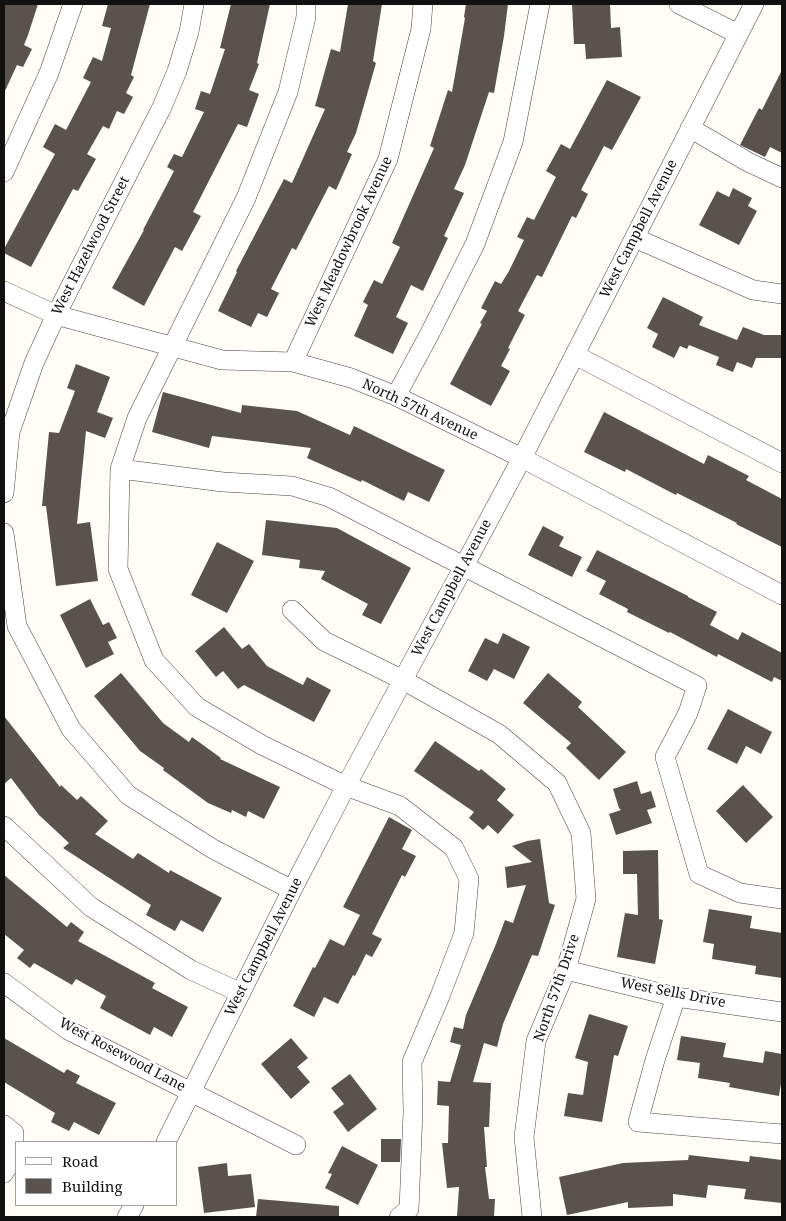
<!DOCTYPE html>
<style>
body{margin:0}
#map{position:relative;width:786px;height:1221px;overflow:hidden;background:#fffdf5;font-family:"Noto Serif",serif}
canvas{display:block}
.frame{position:absolute;inset:0;border:5px solid #111;pointer-events:none}
.legend{position:absolute;left:15px;top:1141px;width:162px;height:65px;box-sizing:border-box;background:#fff;border:1px solid #a0a0a0;margin:0;padding:6px 9px;list-style:none;font-size:15px;color:#111}
.legend li{display:flex;align-items:center;gap:10px;height:25px}
.legend b{width:25px;border:1px solid #a0a0a0}
</style>
<div id="map">
<canvas width="786" height="1221"></canvas>
<div class="frame"></div>
<ul class="legend">
<li><b style="height:6px;background:#fff"></b>Road</li>
<li><b style="height:14px;background:#5a524d"></b>Building</li>
</ul>
</div>
<script>
const ctx = document.querySelector('canvas').getContext('2d');
ctx.lineJoin = 'round';
function fillPath(path, color) { ctx.fillStyle = color; ctx.fill(path, 'evenodd'); }
const shape = rows => new Path2D(rows.map(r => 'M' + r).join(''));
function strokePath(path, color, width, dash) { ctx.strokeStyle = color; ctx.lineWidth = width; ctx.lineCap = dash ? 'butt' : 'round'; ctx.setLineDash(dash || []); ctx.stroke(path); }
function label(font, color, halo, rows, align = 'center') {
  ctx.font = font + ' "Noto Serif",serif'; ctx.lineWidth = 5; ctx.setLineDash([]); ctx.textBaseline = 'middle'; ctx.strokeStyle = halo; ctx.fillStyle = color; for (const [text, x, y, turn = 0] of rows) {
    ctx.save(); ctx.translate(x, y); ctx.rotate((+turn || 0) * Math.PI / 180); ctx.textAlign = isNaN(turn) ? turn : align; if (halo) ctx.strokeText(text, 0, 0); ctx.fillText(text, 0, 0); ctx.restore();
  }
}
fillPath(shape([
 [4,4,38,4,28,35,24,45,32,49,23,67,17,65,4,93],
 [108,4,150,4,131,75,134,77,126,93,133,97,124,114,117,111,109,129,103,126,87,154,96,159,78,191,73,189,31,267,4,253,4,249,55,154,43,147,55,124,66,130,91,82,83,78,93,57,102,61,111,28,102,26],
 [231,4,270,4,257,63,259,64,249,90,259,94,247,127,238,124,193,212,201,216,182,251,175,247,144,306,112,288,144,230,143,230,174,171,167,167,174,154,182,157,204,112,195,109,201,91,210,94,225,49,220,48],
 [348,4,382,4,373,61,376,63,356,133,347,152,352,154,336,190,329,186,296,250,292,248,271,289,279,293,267,317,258,313,251,327,218,311,237,272,236,271,284,179,292,183,325,109,315,106,331,49,340,52],
 [466,4,508,4,504,36,494,93,489,92,465,165,454,189,464,193,444,236,448,238,423,291,411,285,396,317,408,323,393,354,354,336,368,305,363,302,374,280,382,284,400,247,392,243,434,148,430,146,448,90,452,92,465,18,464,17],
 [572,4,610,4,611,28,620,27,622,57,586,59,585,44,574,44],
 [782,70,782,153,770,147,765,157,740,145,759,108,762,110],
 [607,80,641,97,612,150,604,146,581,190,588,194,576,218,572,216,542,277,537,275,518,311,525,315,508,348,510,349,501,366,510,371,491,406,450,384,482,324,480,323,487,311,481,308,495,281,501,284,509,271,524,240,517,237,527,217,534,220,556,177,546,171,561,144,570,149],
 [733,188,752,198,748,206,757,211,739,245,699,225,717,191,729,197],
 [663,297,703,317,699,325,737,340,743,327,764,335,782,335,782,358,756,358,752,368,737,362,733,372,716,365,719,357,689,345,687,349,680,346,674,358,652,347,658,334,647,328],
 [76,364,110,377,97,412,113,418,105,438,86,431,77,524,90,522,98,581,56,586,46,506,42,506,49,432,59,433,75,391,67,388],
 [163,392,241,413,242,405,297,411,350,435,354,426,445,470,429,502,408,492,404,501,362,480,361,482,307,458,311,448,212,436,209,448,152,432],
 [604,412,704,464,708,455,749,476,746,480,782,499,782,547,736,524,737,523,677,493,676,495,626,469,625,472,584,452],
 [266,520,337,528,411,568,381,624,362,615,368,604,321,579,325,571,299,568,300,560,262,555],
 [543,526,564,537,559,546,582,557,572,577,528,555],
 [217,542,254,561,227,613,191,595],
 [597,550,688,596,688,597,717,612,710,625,738,640,742,632,782,653,782,681,774,677,772,682,718,654,717,657,670,632,669,633,627,612,628,609,599,594,606,581,586,571],
 [90,599,103,625,109,622,117,638,108,642,114,654,86,668,60,615],
 [224,627,242,649,249,644,267,666,303,685,307,677,331,690,314,722,244,685,238,689,223,671,216,677,195,651],
 [503,633,530,647,514,679,494,669,487,681,468,671,485,638,498,644],
 [121,673,163,723,189,742,192,737,221,758,220,759,280,787,264,819,248,811,246,817,232,810,231,813,208,803,163,770,164,768,140,751,94,696],
 [548,673,582,702,578,707,626,752,599,780,566,748,571,743,523,703],
 [728,709,772,732,761,754,746,746,737,764,707,749],
 [4,716,60,787,61,785,77,800,81,796,108,821,95,834,133,859,138,853,169,873,170,870,222,898,203,932,181,920,175,931,146,915,151,905,63,848,69,843,39,815,11,778,4,784],
 [435,741,479,771,481,769,506,789,497,800,514,815,498,834,488,825,483,830,469,818,474,812,414,771],
 [637,781,641,794,651,791,656,807,647,810,652,823,616,835,609,814,621,810,619,808,613,789],
 [743,785,773,817,746,843,716,811],
 [389,817,412,830,402,849,416,856,405,877,402,875,372,934,382,939,372,957,366,954,355,976,353,975,338,1004,324,997,314,1017,293,1006,313,967,315,968,330,939,344,946,360,915,343,907],
 [540,839,549,903,555,905,538,956,532,955,503,1024,497,1047,484,1043,473,1082,491,1083,489,1127,484,1127,487,1167,485,1167,489,1199,495,1199,494,1217,457,1217,459,1187,447,1188,442,1143,448,1143,449,1106,437,1105,438,1081,450,1082,461,1045,450,1042,454,1027,463,1029,466,1015,496,944,505,920,513,923,526,885,507,888,505,867,532,862,512,846,527,841],
 [658,850,659,919,663,920,655,964,617,957,625,913,638,915,637,874,623,874,623,851],
 [4,875,67,927,71,922,84,932,78,941,155,983,152,988,188,1007,172,1037,154,1027,150,1035,100,1008,106,996,76,979,72,985,34,963,30,968,17,958,24,950,4,934],
 [709,909,752,916,750,928,782,933,782,978,755,974,756,966,712,959,714,944,703,942],
 [589,1014,628,1026,618,1056,614,1055,602,1122,564,1116,568,1093,583,1095,588,1062,575,1058],
 [681,1036,726,1043,723,1057,763,1063,765,1051,782,1054,782,1077,779,1096,729,1087,730,1083,698,1078,700,1063,677,1060],
 [4,1038,64,1073,67,1069,80,1076,76,1083,116,1103,99,1135,74,1122,69,1131,51,1122,55,1113,4,1082],
 [291,1038,308,1058,297,1067,310,1082,291,1099,261,1064],
 [350,1074,377,1109,348,1132,333,1112,344,1104,331,1088],
 [381,1139,401,1139,400,1162,381,1162],
 [342,1146,378,1165,358,1205,325,1188,332,1174,328,1173],
 [689,1155,749,1162,750,1156,782,1160,782,1203,744,1199,746,1189,708,1185,706,1198,673,1194,673,1206,628,1208,628,1202,567,1215,559,1177,623,1163,688,1160],
 [227,1163,228,1176,251,1174,255,1207,204,1213,198,1167],
 [258,1199,339,1206,339,1217,256,1217]
]), '#5a524d');
const minor = shape([
 [306,4,306,17,288,92,246,198,137,418,120,469,118,569,154,660,197,707,262,745,346,786,400,806,454,848,469,879,464,933,440,996,412,1062,413,1112,409,1209,399,1217],
 [679,4,738,34],
 [690,128,748,162,782,178],
 [4,172,49,73,73,4],
 [635,238,753,290,782,294],
 [4,291,56,315,222,360,293,362,351,378,396,396,522,458,782,595],
 [575,355,782,463],
 [293,362,388,159,421,29,423,4],
 [396,396,429,335,475,244,513,142,540,4],
 [120,469,223,482,292,486,329,497,697,686,688,713,665,757,699,874,740,893,782,899],
 [4,493,10,432,34,363,56,315,162,107,177,71,189,32,194,4],
 [4,533,17,626,71,729,128,795,213,849,292,890],
 [292,610,324,641,403,680,499,734,557,783,581,833,586,899,566,970,536,1041,524,1137,532,1217],
 [4,826,91,907,191,970,241,993],
 [566,970,676,997,782,1012],
 [4,983,68,1030,296,1145],
 [676,997,655,1060,638,1122,782,1134],
 [4,1125,14,1133,14,1155,4,1173],
 [166,1142,292,890,346,786,522,458,754,4],
 [127,1217,134,1205]
]);
strokePath(minor, '#444', 20);
strokePath(minor, '#fff', 19);
label('14px', '#111', '#fff', [
 ["West Campbell Avenue",639,229,-63],
 ["West Meadowbrook Avenue",349,242,-65],
 ["West Hazelwood Street",91,246,-63],
 ["North 57th Avenue",420,410,25],
 ["West Campbell Avenue",452,588,-62],
 ["West Campbell Avenue",264,947,-63],
 ["North 57th Drive",557,988,-71],
 ["West Sells Drive",673,993,11],
 ["West Rosewood Lane",122,1055,28]
]);
</script>
